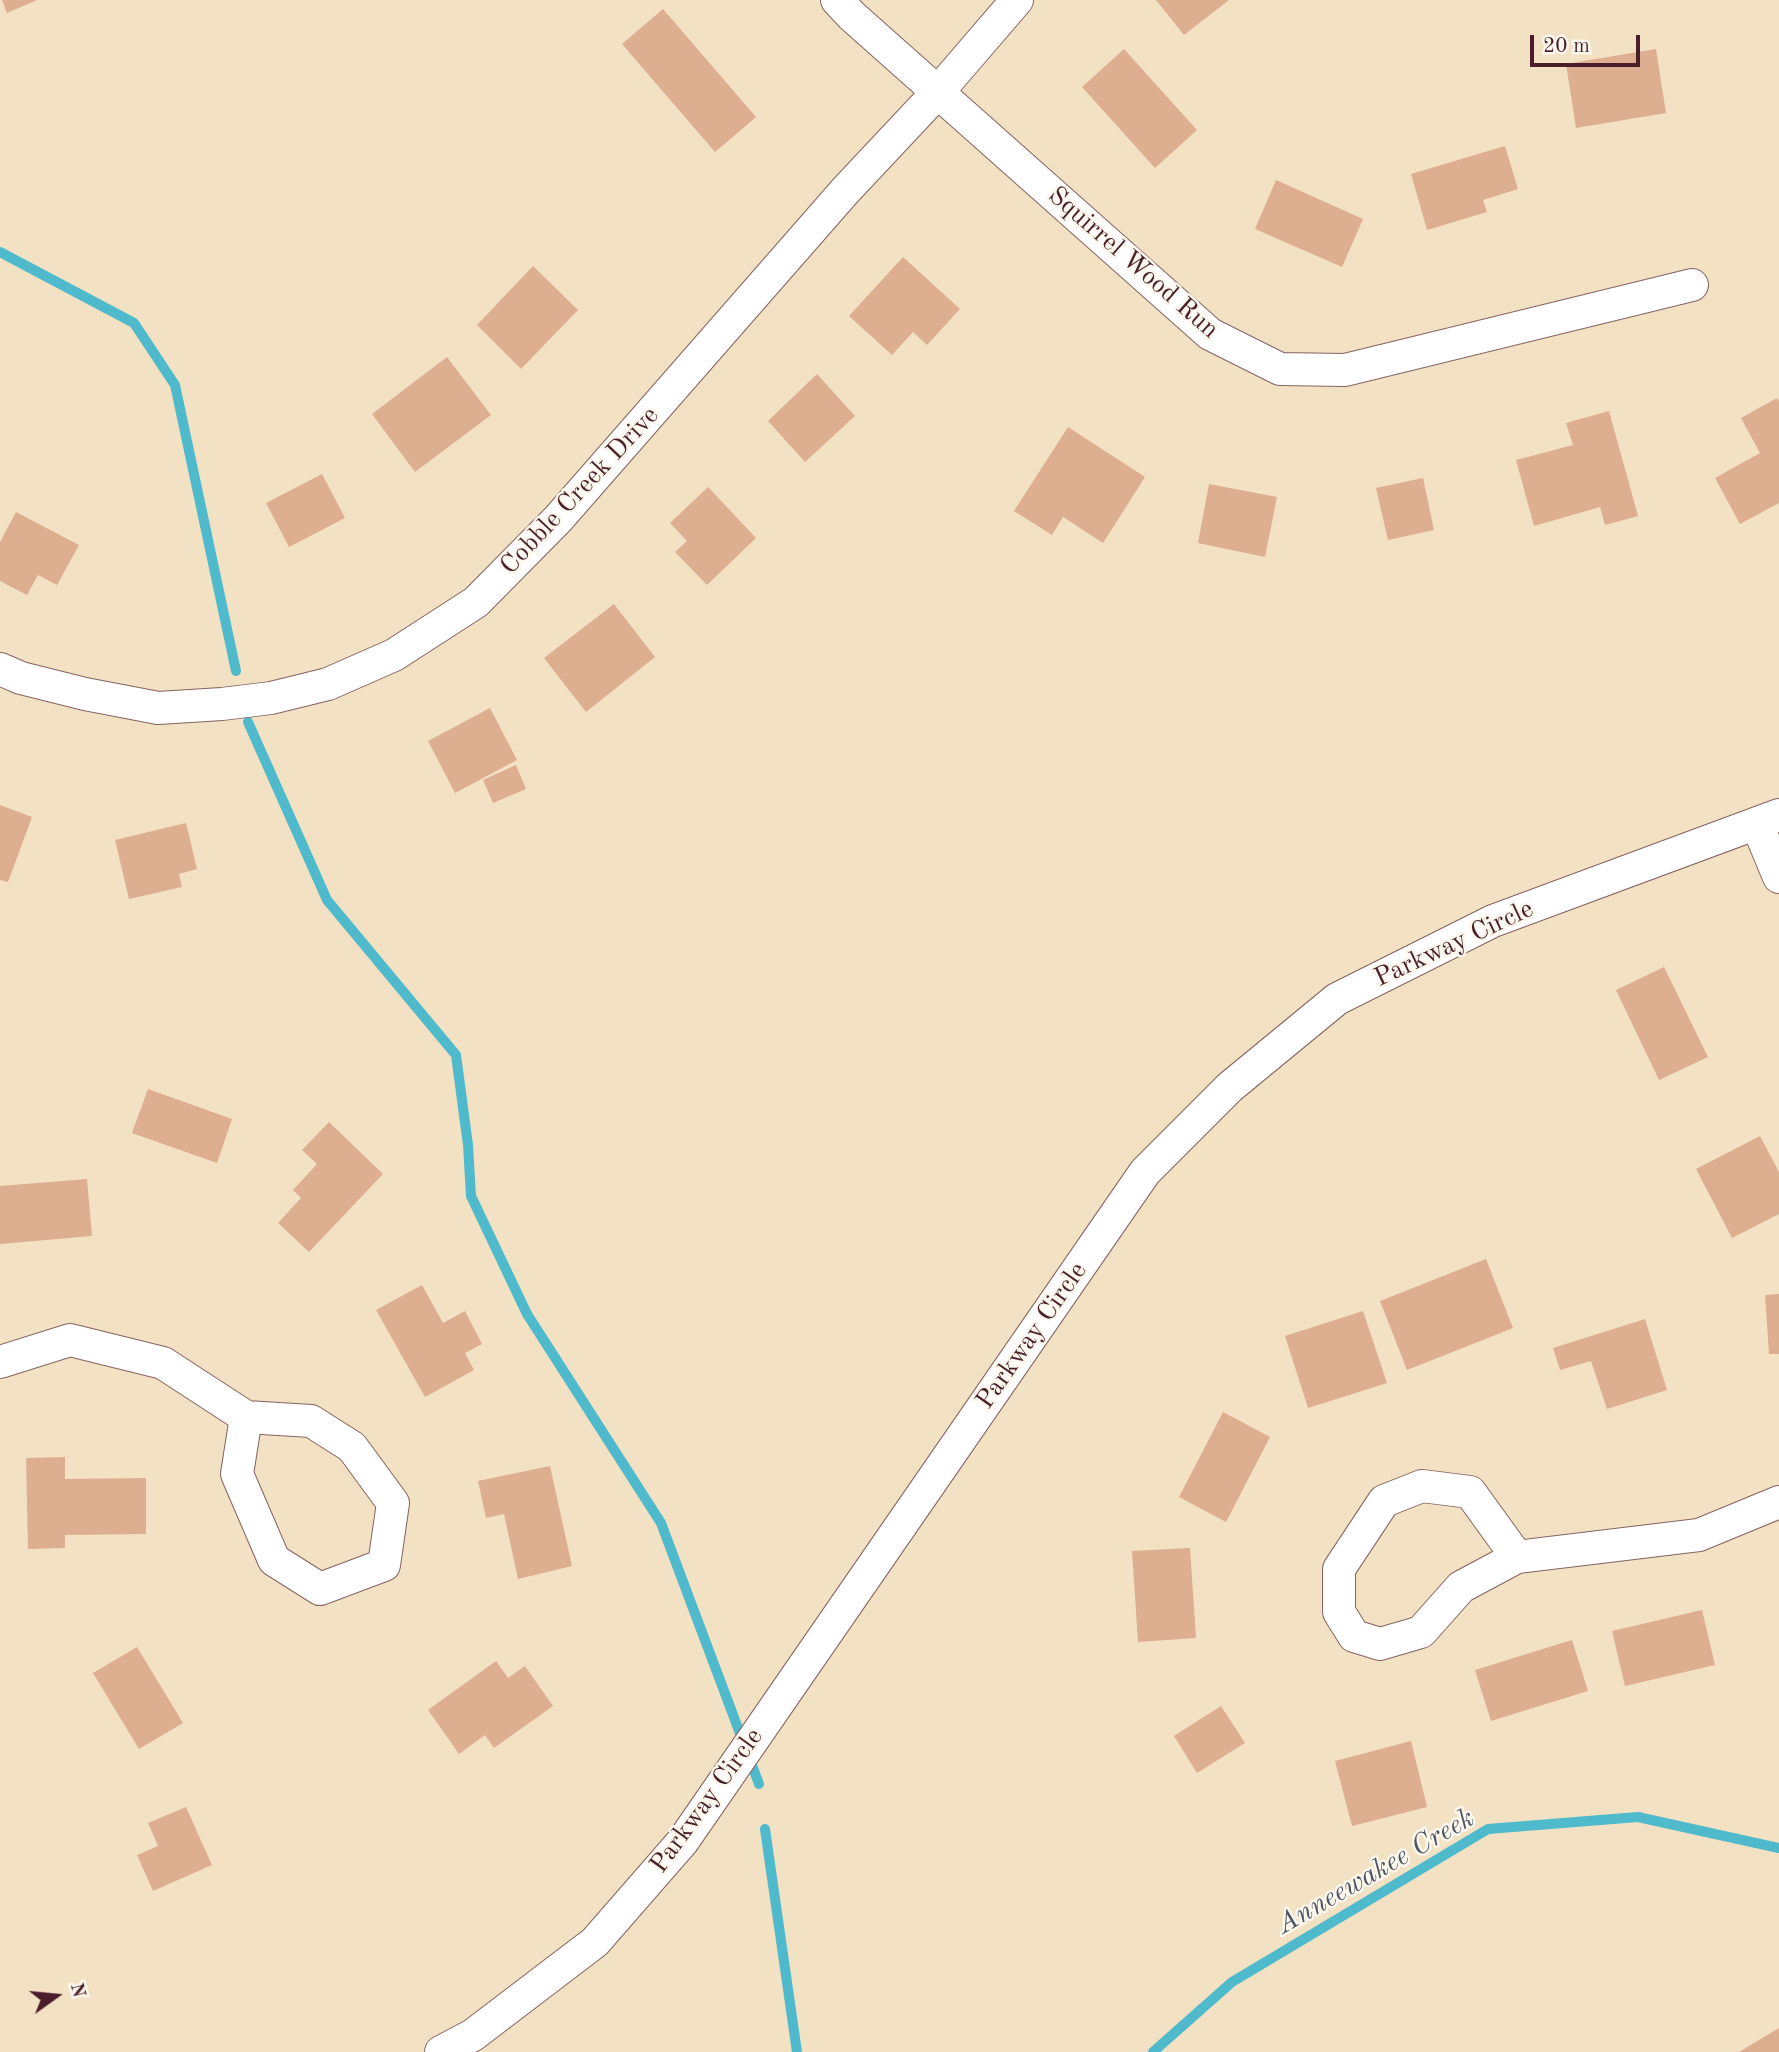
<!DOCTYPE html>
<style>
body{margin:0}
#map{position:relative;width:1779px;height:2052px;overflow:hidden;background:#f3e1c4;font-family:"Old Standard TT",serif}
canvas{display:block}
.north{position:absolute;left:21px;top:1961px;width:70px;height:70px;-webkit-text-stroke:5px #fbf7ec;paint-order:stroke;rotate:75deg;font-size:19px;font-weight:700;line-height:28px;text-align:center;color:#4a1f2b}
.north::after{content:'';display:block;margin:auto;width:24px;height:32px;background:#4a1f2b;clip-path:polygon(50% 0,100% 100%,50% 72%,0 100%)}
.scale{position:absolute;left:1530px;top:35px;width:110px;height:32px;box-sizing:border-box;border:4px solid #4a1f2b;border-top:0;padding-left:9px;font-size:21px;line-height:24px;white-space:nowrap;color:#4a1f2b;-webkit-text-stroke:5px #fbf7ec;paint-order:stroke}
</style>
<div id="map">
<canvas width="1779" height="2052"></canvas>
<div class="north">N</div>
<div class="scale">20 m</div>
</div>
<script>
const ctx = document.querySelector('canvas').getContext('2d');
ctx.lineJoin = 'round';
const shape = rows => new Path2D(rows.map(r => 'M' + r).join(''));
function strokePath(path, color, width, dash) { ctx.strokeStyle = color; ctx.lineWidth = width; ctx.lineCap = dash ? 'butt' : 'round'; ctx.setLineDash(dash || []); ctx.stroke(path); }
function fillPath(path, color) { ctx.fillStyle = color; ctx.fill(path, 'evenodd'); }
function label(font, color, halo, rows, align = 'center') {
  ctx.font = font + ' "Old Standard TT",serif'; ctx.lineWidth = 5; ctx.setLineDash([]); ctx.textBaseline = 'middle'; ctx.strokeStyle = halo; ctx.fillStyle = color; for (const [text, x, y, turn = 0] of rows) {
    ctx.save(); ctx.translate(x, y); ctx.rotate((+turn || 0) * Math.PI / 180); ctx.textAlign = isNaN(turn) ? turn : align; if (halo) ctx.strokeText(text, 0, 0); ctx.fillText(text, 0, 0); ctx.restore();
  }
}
strokePath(shape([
 [0,252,134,323,175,385,236,671],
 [248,722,327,900,456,1055,468,1145,471,1196,527,1314,661,1523,759,1784],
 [765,1829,797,2052],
 [1153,2052,1232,1982,1488,1829,1638,1817,1779,1848]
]), '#4fbacb', 10);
fillPath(shape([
 [2,0,37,0,7,13],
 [1156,0,1229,0,1184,35],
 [663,9,756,117,715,152,622,44],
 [1124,49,1197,130,1155,168,1082,87],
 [1656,49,1666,113,1576,128,1566,64],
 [1505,146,1518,189,1483,200,1487,212,1427,230,1411,174],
 [1276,180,1363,219,1342,267,1255,229],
 [903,257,960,309,927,345,913,332,892,355,849,316],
 [533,266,578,310,521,369,477,325],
 [447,357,491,415,415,472,372,414],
 [817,374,855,416,805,462,768,421],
 [1777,398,1779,401,1779,503,1740,524,1715,478,1760,453,1741,418],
 [1609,411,1638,516,1605,525,1600,507,1534,526,1516,460,1573,445,1566,423],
 [1068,427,1145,477,1103,543,1063,517,1052,535,1014,511],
 [322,474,345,518,289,547,266,503],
 [1423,478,1434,530,1388,540,1376,488],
 [1209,484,1277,497,1265,557,1198,543],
 [708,487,756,538,707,585,675,552,687,541,670,523],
 [16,512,79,545,57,585,38,575,27,595,0,581,0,542],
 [614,604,655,657,586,712,544,658],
 [490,708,517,760,455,793,428,741],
 [516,765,526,789,493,803,483,780],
 [0,805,32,817,8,882,0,880],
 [186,823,197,869,179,874,182,887,129,899,115,840],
 [1664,967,1708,1057,1659,1080,1616,990],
 [148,1089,232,1119,217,1163,132,1133],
 [329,1122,383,1174,309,1252,278,1223,301,1198,293,1190,317,1164,302,1150],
 [1760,1136,1779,1172,1779,1214,1732,1238,1696,1169],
 [87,1179,92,1236,0,1244,0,1186],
 [1486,1259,1513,1328,1407,1370,1380,1301],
 [422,1285,443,1323,465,1311,482,1344,465,1353,474,1370,425,1397,376,1310],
 [1779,1294,1779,1354,1769,1354,1765,1295],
 [1363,1311,1387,1383,1308,1408,1285,1336],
 [1645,1319,1667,1390,1607,1409,1591,1361,1560,1370,1553,1348],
 [1223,1412,1270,1437,1226,1522,1179,1497],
 [65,1457,65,1479,146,1478,146,1534,65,1535,65,1548,28,1549,26,1458],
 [550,1466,572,1566,518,1579,504,1514,486,1518,478,1481],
 [1190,1548,1196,1638,1138,1642,1132,1551],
 [1702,1610,1715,1665,1625,1686,1612,1631],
 [1572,1640,1588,1691,1491,1721,1475,1670],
 [137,1647,183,1723,139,1749,93,1673],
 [496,1661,508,1678,525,1666,553,1706,494,1748,485,1735,459,1754,428,1710],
 [1221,1706,1245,1743,1197,1773,1174,1736],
 [1411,1741,1427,1807,1352,1826,1335,1761],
 [186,1807,212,1865,153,1891,137,1855,158,1846,148,1823],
 [1779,2028,1779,2052,1739,2052]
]), '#ddae8f');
const street = shape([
 [837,0,852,16,1210,334,1280,369,1345,370,1692,285],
 [0,669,21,678,85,694,158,708,222,704,271,698,328,684,394,655,476,602,558,519,845,191,937,93,1017,0],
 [1757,824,1779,877],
 [0,1362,70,1340,163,1363,246,1417],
 [246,1417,311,1421,352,1447,393,1503,384,1565,320,1589,274,1560,237,1474,246,1417],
 [1517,1557,1470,1492,1422,1486,1384,1501,1339,1569,1339,1612,1354,1636,1380,1644,1421,1632,1461,1587,1517,1557,1699,1535,1779,1502],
 [441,2052,473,2035,595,1942,683,1841,1145,1172,1230,1087,1337,999,1493,921,1779,815]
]);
strokePath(street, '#856361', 34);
strokePath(street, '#fff', 32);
label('26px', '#4a1f2b', '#fbf7ec', [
 ["Squirrel Wood Run",1133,263,41],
 ["Cobble Creek Drive",580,491,-47],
 ["Parkway Circle",1454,944,-25],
 ["Parkway Circle",1032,1336,-55],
 ["Parkway Circle",707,1801,-54]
]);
label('italic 28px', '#4c5563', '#fbf7ec', [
 ["Anneewakee Creek",1376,1872,-30]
]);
</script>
